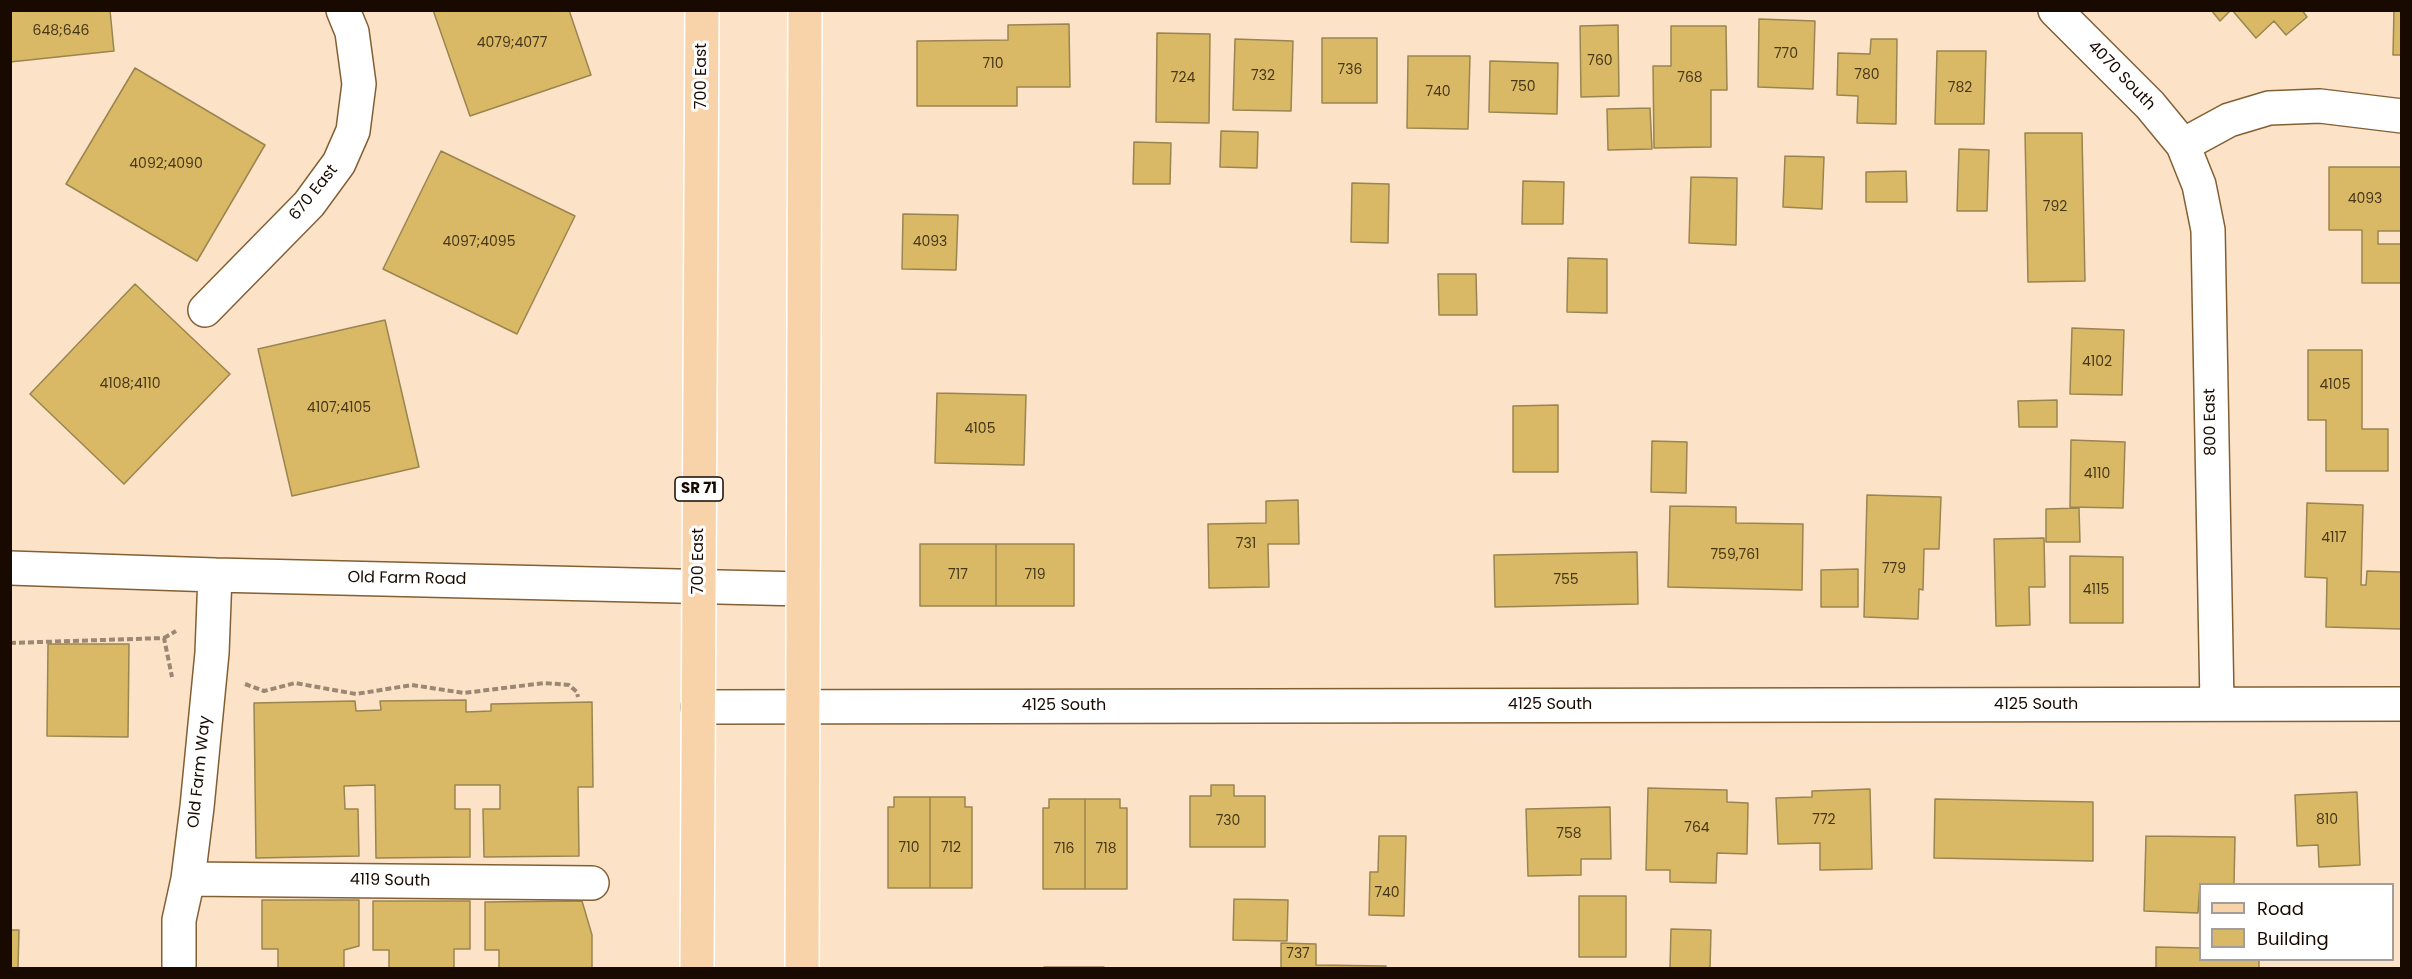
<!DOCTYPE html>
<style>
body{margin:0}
#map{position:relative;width:2412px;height:979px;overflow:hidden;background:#fce3c8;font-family:Poppins,sans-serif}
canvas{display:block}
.frame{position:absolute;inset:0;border:12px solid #180a00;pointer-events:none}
.legend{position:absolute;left:2199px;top:883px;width:195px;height:78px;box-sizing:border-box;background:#fff;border:2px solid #a39d99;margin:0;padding:8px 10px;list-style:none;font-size:18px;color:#180a00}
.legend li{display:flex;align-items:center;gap:12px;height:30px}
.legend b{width:30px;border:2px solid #a39d99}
</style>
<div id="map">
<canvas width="2412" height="979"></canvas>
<div class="frame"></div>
<ul class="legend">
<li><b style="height:8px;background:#f8d3aa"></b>Road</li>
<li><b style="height:16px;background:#d9b965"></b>Building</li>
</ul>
</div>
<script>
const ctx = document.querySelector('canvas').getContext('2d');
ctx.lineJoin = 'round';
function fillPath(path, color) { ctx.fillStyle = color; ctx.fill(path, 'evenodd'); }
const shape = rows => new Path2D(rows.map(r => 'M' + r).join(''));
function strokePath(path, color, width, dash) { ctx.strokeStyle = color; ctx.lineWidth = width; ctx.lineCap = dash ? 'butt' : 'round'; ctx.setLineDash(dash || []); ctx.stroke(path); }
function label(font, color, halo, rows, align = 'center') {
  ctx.font = font + ' Poppins,sans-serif'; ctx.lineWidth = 6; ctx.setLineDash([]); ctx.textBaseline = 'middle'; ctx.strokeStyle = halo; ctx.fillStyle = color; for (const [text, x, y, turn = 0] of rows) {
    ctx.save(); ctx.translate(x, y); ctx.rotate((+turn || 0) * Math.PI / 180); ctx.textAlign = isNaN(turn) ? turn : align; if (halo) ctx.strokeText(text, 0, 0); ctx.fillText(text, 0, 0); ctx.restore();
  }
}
const building = shape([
 [10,10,110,10,114,51,10,62,10,10],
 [433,10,569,10,591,75,470,116,433,10],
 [2211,10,2231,10,2220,21,2211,10],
 [2232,10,2302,10,2307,17,2286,35,2274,21,2256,38,2232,10],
 [2394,10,2402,10,2402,55,2393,55,2394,10],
 [1759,19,1815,21,1813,89,1758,87,1759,19],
 [1069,24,1070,87,1017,87,1017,106,917,106,917,41,1008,40,1008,25,1069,24],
 [1618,25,1619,96,1581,97,1580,26,1618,25],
 [1671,26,1726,26,1727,90,1711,90,1711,147,1654,148,1653,66,1671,66,1671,26],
 [1157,33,1210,34,1209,123,1156,122,1157,33],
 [1322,38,1377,38,1377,103,1322,103,1322,38],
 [1235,39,1293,41,1291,111,1233,110,1235,39],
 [1871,39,1897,39,1896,124,1857,123,1858,96,1837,95,1838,53,1870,54,1871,39],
 [1937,51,1986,51,1984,124,1935,124,1937,51],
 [1408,56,1470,56,1468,129,1407,128,1408,56],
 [1490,61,1558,63,1557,114,1489,112,1490,61],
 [135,68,265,145,197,261,66,184,135,68],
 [1650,108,1652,149,1608,150,1607,109,1650,108],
 [1221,131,1258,132,1257,168,1220,167,1221,131],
 [2025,133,2082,133,2085,281,2028,282,2025,133],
 [1134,142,1171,143,1170,184,1133,184,1134,142],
 [1959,149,1989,150,1987,211,1957,211,1959,149],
 [441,151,575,216,517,334,383,269,441,151],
 [1785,156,1824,157,1822,209,1783,207,1785,156],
 [2329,167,2402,167,2402,231,2378,231,2378,244,2402,244,2402,283,2362,283,2362,230,2329,230,2329,167],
 [1906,171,1907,202,1866,202,1866,172,1906,171],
 [1691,177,1737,178,1736,245,1689,243,1691,177],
 [1523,181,1564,182,1563,224,1522,224,1523,181],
 [1352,183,1389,184,1388,243,1351,242,1352,183],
 [903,214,958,215,956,270,902,269,903,214],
 [1568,258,1607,259,1607,313,1567,312,1568,258],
 [1438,274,1476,274,1477,315,1439,315,1438,274],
 [135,284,230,374,124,484,30,394,135,284],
 [385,320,419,467,292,496,258,349,385,320],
 [2072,328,2124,330,2122,395,2070,394,2072,328],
 [2308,350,2362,350,2362,429,2388,429,2388,471,2326,471,2326,420,2308,420,2308,350],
 [937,393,1026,395,1024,465,935,463,937,393],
 [2057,400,2057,427,2019,427,2018,401,2057,400],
 [1558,405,1558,472,1513,472,1513,406,1558,405],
 [2071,440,2125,442,2123,508,2070,507,2071,440],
 [1652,441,1687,442,1686,493,1651,492,1652,441],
 [1867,495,1941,497,1939,549,1924,549,1923,590,1919,589,1918,619,1864,617,1867,495],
 [1298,500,1299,544,1268,544,1269,587,1209,588,1208,524,1266,523,1266,501,1298,500],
 [2307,503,2363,505,2361,585,2366,585,2367,571,2402,572,2402,629,2326,627,2327,578,2305,577,2307,503],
 [1670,506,1736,507,1736,523,1803,524,1802,590,1668,587,1670,506],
 [2079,508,2080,542,2046,542,2046,509,2079,508],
 [2044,538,2045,587,2029,587,2030,625,1996,626,1994,539,2044,538],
 [920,544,996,544,996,606,920,606,920,544],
 [996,544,1074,544,1074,606,996,606,996,544],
 [1637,552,1638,604,1495,607,1494,555,1637,552],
 [2070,556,2123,557,2123,623,2070,623,2070,556],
 [1858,569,1858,607,1821,607,1821,570,1858,569],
 [48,644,129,644,128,737,47,736,48,644],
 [466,700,466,712,491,711,491,704,592,702,593,787,578,787,579,856,484,857,483,809,500,809,500,785,455,785,455,809,470,809,470,857,376,858,375,785,344,786,345,809,358,809,359,856,256,858,254,703,355,701,356,711,381,710,380,701,466,700],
 [1211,785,1234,785,1234,796,1265,796,1265,847,1190,847,1190,796,1211,796,1211,785],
 [1648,788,1727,790,1727,802,1748,803,1747,854,1717,853,1716,883,1670,882,1670,870,1646,870,1648,788],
 [1870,789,1872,869,1820,870,1820,843,1778,844,1776,798,1812,797,1812,791,1870,789],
 [2357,792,2360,865,2319,867,2318,845,2297,846,2295,795,2357,792],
 [894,797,930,797,930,888,888,888,888,807,894,807,894,797],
 [930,797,965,797,965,807,972,807,972,888,930,888,930,797],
 [1049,799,1085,799,1085,889,1043,889,1043,808,1049,808,1049,799],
 [1085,799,1120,799,1120,808,1127,808,1127,889,1085,889,1085,799],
 [1935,799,2093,802,2093,861,1934,858,1935,799],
 [1610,807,1611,859,1581,859,1581,875,1528,876,1526,809,1610,807],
 [1379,836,1406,836,1404,916,1369,915,1370,872,1378,872,1379,836],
 [2146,836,2235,837,2234,884,2200,884,2198,913,2144,911,2146,836],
 [1579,896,1626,896,1626,957,1579,957,1579,896],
 [1234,899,1288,900,1287,941,1233,940,1234,899],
 [262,900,359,900,359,946,344,950,344,968,278,968,278,949,262,949,262,900],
 [373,901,470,901,470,949,454,949,454,968,389,968,389,950,373,950,373,901],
 [582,901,592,935,592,968,499,968,499,950,485,950,485,902,582,901],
 [1671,929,1711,930,1710,968,1670,968,1671,929],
 [10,930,19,930,18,968,10,968,10,930],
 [1281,943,1316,944,1316,965,1386,966,1386,968,1281,968,1281,943],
 [2156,947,2200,948,2200,960,2259,960,2259,968,2156,968,2156,947],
 [1044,967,1104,967,1104,968,1044,968,1044,967]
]);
fillPath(building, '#d9b965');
strokePath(building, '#9a8550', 1.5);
const street = shape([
 [2055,10,2150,105,2183,145,2199,185,2208,230,2217,704],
 [2183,145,2229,120,2269,108,2320,106,2402,116],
 [205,310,309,204,339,163,353,131,359,84,352,32,343,10],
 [10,568,215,575,803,589],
 [698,707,2402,704],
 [188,879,592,883],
 [179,968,179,920,188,879,197,807,212,653,215,575]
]);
const primary = shape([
 [697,968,702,10],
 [802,968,805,10]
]);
strokePath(street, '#835f34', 36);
strokePath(primary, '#fff', 36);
strokePath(shape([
 [164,638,176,631],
 [10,643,164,638,172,677],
 [245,684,264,691,295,683,356,694,412,685,464,693,544,683,569,685,577,692,578,697]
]), '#9b8773', 4, [6, 3]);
strokePath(street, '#fff', 33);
strokePath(primary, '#f8d3aa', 33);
label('14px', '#483619', null, [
 ["648;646",61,31],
 ["4079;4077",512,43],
 ["770",1786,54],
 ["760",1600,61],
 ["710",993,64],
 ["736",1350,70],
 ["780",1867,75],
 ["732",1263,76],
 ["724",1183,78],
 ["768",1690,78],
 ["750",1523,87],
 ["782",1960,88],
 ["740",1438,92],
 ["4092;4090",166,164],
 ["4093",2365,199],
 ["792",2055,207],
 ["4097;4095",479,242],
 ["4093",930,242],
 ["4102",2097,362],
 ["4108;4110",130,384],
 ["4105",2335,385],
 ["4107;4105",339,408],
 ["4105",980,429],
 ["4110",2097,474],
 ["4117",2334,538],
 ["731",1246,544],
 ["759,761",1735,555],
 ["779",1894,569],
 ["717",958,575],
 ["719",1035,575],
 ["755",1566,580],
 ["4115",2096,590],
 ["772",1824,820],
 ["810",2327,820],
 ["730",1228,821],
 ["764",1697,828],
 ["758",1569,834],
 ["710",909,848],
 ["712",951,848],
 ["716",1064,849],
 ["718",1106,849],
 ["740",1387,893],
 ["737",1298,954]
]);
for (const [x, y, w] of [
 [699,489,48]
]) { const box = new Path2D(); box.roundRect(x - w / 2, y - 12, w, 24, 4.5); ctx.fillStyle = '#fff'; ctx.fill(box); strokePath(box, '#180a00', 1.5); }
label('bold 15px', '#180a00', null, [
 ["SR 71",699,489]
]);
label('16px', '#180a00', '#fff', [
 ["700 East",702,76,-90],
 ["4070 South",2121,76,46],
 ["670 East",314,193,-51],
 ["800 East",2211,422,-91],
 ["700 East",699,561,-90],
 ["Old Farm Road",407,579,1],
 ["4125 South",1550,705],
 ["4125 South",2036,705],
 ["4125 South",1064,706],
 ["Old Farm Way",200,772,-84],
 ["4119 South",390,881,1]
]);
</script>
